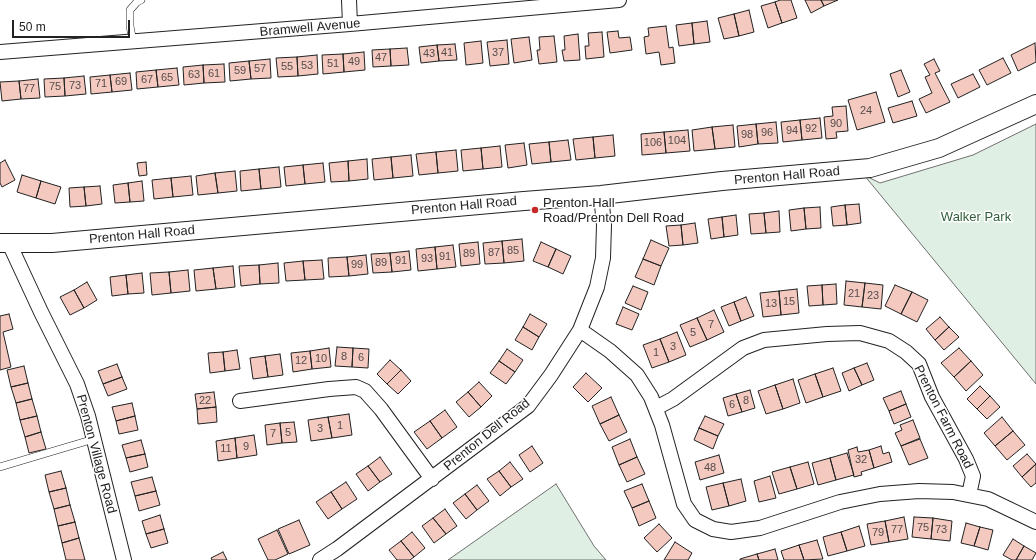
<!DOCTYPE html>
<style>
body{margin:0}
#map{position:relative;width:1036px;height:560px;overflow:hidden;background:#fff;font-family:Arial,sans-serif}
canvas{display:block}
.scale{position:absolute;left:12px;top:20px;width:118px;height:18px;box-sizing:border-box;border:2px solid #222;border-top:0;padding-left:5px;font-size:12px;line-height:14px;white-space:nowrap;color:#222;-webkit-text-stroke:3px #fff;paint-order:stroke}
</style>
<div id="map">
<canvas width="1036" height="560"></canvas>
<div class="scale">50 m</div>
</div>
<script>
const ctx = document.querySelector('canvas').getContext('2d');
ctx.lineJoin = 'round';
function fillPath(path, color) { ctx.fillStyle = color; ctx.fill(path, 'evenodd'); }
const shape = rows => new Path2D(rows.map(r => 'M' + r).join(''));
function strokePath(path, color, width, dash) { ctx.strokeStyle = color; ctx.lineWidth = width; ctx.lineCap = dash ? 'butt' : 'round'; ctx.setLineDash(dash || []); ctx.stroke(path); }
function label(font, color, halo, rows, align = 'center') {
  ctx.font = font + ' Arial,sans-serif'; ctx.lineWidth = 3; ctx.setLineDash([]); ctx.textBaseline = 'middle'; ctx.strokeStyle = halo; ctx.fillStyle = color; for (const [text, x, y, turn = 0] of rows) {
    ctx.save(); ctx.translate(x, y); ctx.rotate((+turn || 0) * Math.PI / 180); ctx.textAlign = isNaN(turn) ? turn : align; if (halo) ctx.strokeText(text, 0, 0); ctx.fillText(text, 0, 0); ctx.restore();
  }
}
const green = shape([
 [1036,124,1036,384,864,175,880,183,973,155,1036,124],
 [556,484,594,546,606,560,448,560,556,484]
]);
fillPath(green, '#e0efe3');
strokePath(green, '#6f6f6f', 1);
const building = shape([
 [780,0,791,0,797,18,782,23,775,2,780,0],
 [805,0,821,0,824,6,811,13,805,0],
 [821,0,838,0,824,6,821,0],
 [775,2,782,23,768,28,761,6,775,2],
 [749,10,754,32,739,36,734,14,749,10],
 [734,14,739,36,724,39,718,18,734,14],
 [707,21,710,42,694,44,692,23,707,21],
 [692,23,694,44,679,46,676,25,692,23],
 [666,26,669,48,673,47,675,63,661,65,659,52,646,54,644,37,649,36,648,28,666,26],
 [618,31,619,38,630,37,632,50,610,53,607,32,618,31],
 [602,32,604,57,586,59,585,46,589,46,588,33,602,32],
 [578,34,580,60,564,61,562,50,565,50,564,36,578,34],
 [554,36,557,62,539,64,537,50,540,50,539,37,554,36],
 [529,37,532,60,514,63,511,39,529,37],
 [507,40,509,64,490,66,487,42,507,40],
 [481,41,483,63,466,65,464,43,481,41],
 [1035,43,1036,62,1018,71,1011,55,1035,43],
 [455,44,457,60,439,61,437,45,455,44],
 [437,45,439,61,421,63,419,47,437,45],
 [407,48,409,65,391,66,390,49,407,48],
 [390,49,391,66,373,67,372,50,390,49],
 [364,52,365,70,344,72,343,54,364,52],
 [343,54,344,72,323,74,322,55,343,54],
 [317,55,318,74,298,76,297,57,317,55],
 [297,57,298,76,278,77,276,58,297,57],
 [1003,58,1011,73,987,85,979,70,1003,58],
 [270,59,271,78,251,79,249,61,270,59],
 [934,59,940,71,935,73,950,102,926,113,919,99,932,93,925,77,930,75,924,64,934,59],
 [249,61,251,79,230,81,229,63,249,61],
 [224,64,225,82,204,83,203,65,224,64],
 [203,65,204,83,184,85,183,67,203,65],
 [177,68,179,85,158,87,156,70,177,68],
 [156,70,158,87,137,89,136,72,156,70],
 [901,70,910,92,898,97,890,74,901,70],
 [130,73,132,90,112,92,110,75,130,73],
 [973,74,980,87,958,98,951,84,973,74],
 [110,75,112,92,91,94,90,77,110,75],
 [84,76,86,94,65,96,64,78,84,76],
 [64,78,65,96,45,97,44,79,64,78],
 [38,79,40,98,21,99,19,81,38,79],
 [19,81,21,99,2,101,0,82,19,81],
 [876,92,885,122,857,130,848,100,876,92],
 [912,101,917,116,893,123,888,108,912,101],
 [846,106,848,131,836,132,837,138,826,139,824,117,833,116,832,107,846,106],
 [820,118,822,138,802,140,800,120,820,118],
 [800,120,802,140,783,142,781,122,800,120],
 [776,122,778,143,758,144,756,124,776,122],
 [756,124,758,144,739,147,737,126,756,124],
 [733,125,735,147,715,149,712,127,733,125],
 [712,127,715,149,694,151,692,130,712,127],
 [688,130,690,151,666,153,664,132,688,130],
 [664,132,666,153,642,155,641,134,664,132],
 [613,135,615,156,595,158,593,137,613,135],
 [593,137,595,158,576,160,573,139,593,137],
 [568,140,571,160,551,162,549,142,568,140],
 [549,142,551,162,532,164,529,144,549,142],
 [524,143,527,165,508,168,505,145,524,143],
 [500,146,502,167,483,169,481,148,500,146],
 [481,148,483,169,463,171,461,150,481,148],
 [456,150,458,171,438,173,436,152,456,150],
 [436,152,438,173,419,175,416,154,436,152],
 [411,155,413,176,393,178,391,157,411,155],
 [391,157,393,178,374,180,372,159,391,157],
 [367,159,368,179,349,181,348,161,367,159],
 [5,160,15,180,2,187,0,183,0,163,5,160],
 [348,161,349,181,331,182,329,163,348,161],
 [146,162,147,175,139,176,137,163,146,162],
 [323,163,325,182,305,184,303,165,323,163],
 [303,165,305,184,286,186,284,167,303,165],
 [279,167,281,187,261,189,259,169,279,167],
 [259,169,261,189,241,191,240,171,259,169],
 [235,171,237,191,218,193,215,173,235,171],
 [215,173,218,193,198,195,196,176,215,173],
 [22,175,41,181,36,198,17,192,22,175],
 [191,176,193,195,173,197,171,178,191,176],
 [171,178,173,197,154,199,152,180,171,178],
 [41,181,61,187,55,204,36,198,41,181],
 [142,181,144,201,130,202,128,183,142,181],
 [128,183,130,202,115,203,113,185,128,183],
 [100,186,102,204,86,206,84,187,100,186],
 [84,187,86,206,70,207,69,188,84,187],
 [859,204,861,223,847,225,845,205,859,204],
 [845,205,847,225,833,226,831,207,845,205],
 [820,207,821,228,806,229,804,208,820,207],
 [804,208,806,229,791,231,789,210,804,208],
 [779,211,780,232,766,233,764,213,779,211],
 [764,213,766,233,751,234,749,214,764,213],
 [736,215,738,235,724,237,722,217,736,215],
 [722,217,724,237,711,239,708,219,722,217],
 [695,223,698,243,683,245,681,225,695,223],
 [681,225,683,245,669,246,666,226,681,225],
 [522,239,524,261,504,263,502,241,522,239],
 [651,240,669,248,661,266,643,259,651,240],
 [502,241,504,263,485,264,483,243,502,241],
 [478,242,480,264,461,266,459,244,478,242],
 [541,242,556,249,548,267,533,261,541,242],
 [453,245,456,267,437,269,435,247,453,245],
 [435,247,437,269,418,271,416,249,435,247],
 [556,249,571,256,563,274,548,267,556,249],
 [409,251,411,270,392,272,390,253,409,251],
 [390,253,392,272,373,273,371,254,390,253],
 [366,255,368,274,349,276,347,257,366,255],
 [347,257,349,276,329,277,328,258,347,257],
 [643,259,661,266,654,285,635,277,643,259],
 [322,260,324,279,305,280,303,261,322,260],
 [303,261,305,280,286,281,284,263,303,261],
 [278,263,279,283,260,284,259,265,278,263],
 [259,265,260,284,241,286,239,266,259,265],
 [233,266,235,287,216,289,213,268,233,266],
 [213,268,216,289,196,291,194,270,213,268],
 [188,270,190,291,171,293,169,272,188,270],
 [169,272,171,293,152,295,150,273,169,272],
 [142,273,144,293,128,294,126,275,142,273],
 [126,275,128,294,112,296,110,277,126,275],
 [846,281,865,283,862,307,844,305,846,281],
 [87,282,97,300,84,308,74,290,87,282],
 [865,283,883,285,881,309,862,307,865,283],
 [836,284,837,304,823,305,822,285,836,284],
 [822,285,823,305,809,306,807,286,822,285],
 [895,285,912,292,901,314,885,306,895,285],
 [633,286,648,292,641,310,625,303,633,286],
 [797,289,799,313,781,315,779,291,797,289],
 [74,290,84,308,70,315,60,297,74,290],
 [779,291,781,315,763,317,760,293,779,291],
 [912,292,928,300,917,322,901,314,912,292],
 [746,297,754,316,741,321,734,302,746,297],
 [734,302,741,321,729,326,721,307,734,302],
 [623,307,639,314,632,330,616,324,623,307],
 [714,310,724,332,707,340,697,318,714,310],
 [9,314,13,329,3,332,11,367,0,370,0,316,9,314],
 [530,314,547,324,539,337,523,327,530,314],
 [940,317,949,327,935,340,926,329,940,317],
 [697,318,707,340,690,347,680,325,697,318],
 [523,327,539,337,532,350,515,340,523,327],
 [949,327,959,337,944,350,935,340,949,327],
 [677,332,686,355,669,362,660,339,677,332],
 [660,339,669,362,652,368,643,345,660,339],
 [337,347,353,348,352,367,335,366,337,347],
 [329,348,331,367,312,369,310,351,329,348],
 [353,348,369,349,368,368,352,367,353,348],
 [959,348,971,361,954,377,941,363,959,348],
 [507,349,523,360,515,372,499,361,507,349],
 [237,350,240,369,225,371,223,352,237,350],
 [310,351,312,369,293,372,291,353,310,351],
 [223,352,225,371,210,373,208,353,223,352],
 [280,354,283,375,268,377,265,356,280,354],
 [265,356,268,377,253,379,250,358,265,356],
 [390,360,401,370,387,384,377,374,390,360],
 [499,361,515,372,506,384,490,373,499,361],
 [971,361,983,375,966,391,954,377,971,361],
 [867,363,874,380,862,385,854,368,867,363],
 [117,364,122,377,103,384,98,371,117,364],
 [24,366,28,383,11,387,7,370,24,366],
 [833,368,841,391,823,397,815,374,833,368],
 [854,368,862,385,849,391,842,373,854,368],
 [401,370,411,381,398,394,387,384,401,370],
 [586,373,602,388,588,402,573,387,586,373],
 [815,374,823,397,806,403,798,380,815,374],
 [122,377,127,389,108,396,103,384,122,377],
 [793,379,800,403,783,409,775,385,793,379],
 [479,382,492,396,481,407,468,392,479,382],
 [28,383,32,399,16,403,11,387,28,383],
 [775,385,783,409,766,414,758,391,775,385],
 [980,386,990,396,977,409,967,399,980,386],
 [750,390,755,408,742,412,736,394,750,390],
 [901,391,906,404,889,411,883,398,901,391],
 [214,392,216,407,197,409,195,394,214,392],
 [468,392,481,407,469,417,456,402,468,392],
 [736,394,742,412,728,416,723,398,736,394],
 [990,396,1000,407,987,419,977,409,990,396],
 [611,397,619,415,600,424,592,406,611,397],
 [32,399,37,416,20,420,16,403,32,399],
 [132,403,135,416,116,421,112,407,132,403],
 [906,404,911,417,894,424,889,411,906,404],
 [216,407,217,422,198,424,197,409,216,407],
 [445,410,457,427,442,438,430,421,445,410],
 [349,414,352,435,332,438,328,417,349,414],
 [619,415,627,432,609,441,600,424,619,415],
 [37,416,41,432,25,437,20,420,37,416],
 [135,416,138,430,119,434,116,421,135,416],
 [705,416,724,424,718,436,699,428,705,416],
 [328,417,332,438,311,441,308,420,328,417],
 [1002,417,1013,431,995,446,984,433,1002,417],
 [913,420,920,438,901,446,895,433,902,430,900,425,913,420],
 [430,421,442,438,427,449,414,432,430,421],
 [294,422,297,442,282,443,280,423,294,422],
 [280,423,282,443,267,445,265,425,280,423],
 [699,428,718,436,713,449,694,440,699,428],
 [1013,431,1025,445,1007,460,995,446,1013,431],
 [41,432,46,449,29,453,25,437,41,432],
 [254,435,257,455,237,458,235,438,254,435],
 [235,438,237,458,218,461,216,441,235,438],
 [630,439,637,457,619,465,612,447,630,439],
 [920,439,928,458,909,465,901,446,920,439],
 [141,440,145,454,126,458,122,445,141,440],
 [532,446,543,463,530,472,519,455,532,446],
 [881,446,883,454,889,452,892,462,874,468,869,450,881,446],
 [857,447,858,452,869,450,874,468,861,472,862,475,854,477,848,450,857,447],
 [847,453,854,475,836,480,830,458,847,453],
 [145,454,148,467,130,472,126,458,145,454],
 [1027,454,1036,464,1022,477,1013,466,1027,454],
 [719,455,724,473,700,480,695,462,719,455],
 [380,457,392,474,380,482,368,466,380,457],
 [637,457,645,474,627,482,619,465,637,457],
 [830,458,836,480,818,485,812,463,830,458],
 [510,462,523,479,511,487,499,471,510,462],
 [808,462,814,484,797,489,790,467,808,462],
 [1036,464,1036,483,1031,487,1022,477,1036,464],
 [368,466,380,482,368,491,356,474,368,466],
 [790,467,797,489,779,494,772,472,790,467],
 [61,471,66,488,49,492,45,475,61,471],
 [499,471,511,487,500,496,487,479,499,471],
 [770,476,776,498,759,502,754,481,770,476],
 [152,477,156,491,135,496,131,482,152,477],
 [741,479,746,501,729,506,723,483,741,479],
 [346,482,357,499,342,509,331,492,346,482],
 [723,483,729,506,712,510,706,487,723,483],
 [642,484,649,501,632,508,624,491,642,484],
 [477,485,489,501,477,510,465,494,477,485],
 [66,488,70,505,54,509,49,492,66,488],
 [156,491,160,505,139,511,135,496,156,491],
 [331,492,342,509,328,519,316,502,331,492],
 [465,494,477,510,466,519,453,503,465,494],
 [649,501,656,518,639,526,632,508,649,501],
 [70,505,75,522,58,526,54,509,70,505],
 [445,509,457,526,446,534,433,518,445,509],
 [160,515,164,529,146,534,142,521,160,515],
 [904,517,908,539,889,542,885,521,904,517],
 [914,517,933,518,931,539,912,537,914,517],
 [433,518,446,534,434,543,422,526,433,518],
 [933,518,952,521,950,541,931,539,933,518],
 [299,520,310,545,289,554,278,529,299,520],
 [885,521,889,542,871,545,867,524,885,521],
 [75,522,79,538,62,543,58,526,75,522],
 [966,523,980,527,974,546,961,543,966,523],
 [659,524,672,538,657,552,644,538,659,524],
 [859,526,865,546,847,551,841,532,859,526],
 [980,527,993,530,988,550,974,546,980,527],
 [164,529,168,543,151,548,146,534,164,529],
 [277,530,288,554,275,560,268,560,258,539,277,530],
 [412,532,425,548,414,557,401,541,412,532],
 [841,532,847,551,828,556,823,537,841,532],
 [79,538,85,560,66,560,62,543,79,538],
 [1013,539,1024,546,1016,560,1012,560,1003,555,1013,539],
 [817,540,823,559,804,560,799,545,817,540],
 [401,541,414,557,410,560,397,560,389,550,401,541],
 [675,542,692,553,688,560,664,560,675,542],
 [799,545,804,560,784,560,781,551,799,545],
 [1024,546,1036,553,1032,560,1016,560,1024,546],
 [775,549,778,560,759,560,757,554,775,549],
 [223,552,227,560,212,560,211,558,223,552],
 [757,554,759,560,740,560,740,559,757,554]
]);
fillPath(building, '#f3c9c0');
strokePath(building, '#222', 1);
const service = shape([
 [133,42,130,26,130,10,137,2,141,0],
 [0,467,94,439]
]);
const minor = shape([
 [349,0,350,24],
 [0,52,350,24,619,0],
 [9,243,41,312,77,384,88,416,124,560],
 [580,330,610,351,637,375,651,397,662,425,684,504,695,520,713,529,731,532,760,528,840,502,880,494,919,491,953,492,988,499,1036,522],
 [240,401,329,389,356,387,365,391,381,409,432,479],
 [656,408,673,399,743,348,764,340,827,334,860,333,889,341,906,352,919,364,932,397,966,459,973,476,969,495],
 [320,560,337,549,528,406,551,375,580,330,597,287,603,258,604,225,601,195]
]);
const tertiary = shape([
 [0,243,52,243,524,201,601,195,722,181,870,168,939,148,1036,104]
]);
strokePath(service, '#222', 8);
strokePath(minor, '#222', 16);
strokePath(tertiary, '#222', 20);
strokePath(service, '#fff', 7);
strokePath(minor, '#fff', 14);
strokePath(tertiary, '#fff', 18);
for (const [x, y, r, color] of [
 [535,210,4,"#c62828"]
]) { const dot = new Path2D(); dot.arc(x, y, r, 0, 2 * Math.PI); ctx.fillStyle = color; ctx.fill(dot); strokePath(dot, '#fff', 1.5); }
label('11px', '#564c4a', null, [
 ["41",447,53],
 ["37",498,53],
 ["43",429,54],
 ["47",381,58],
 ["49",354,62],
 ["51",333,64],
 ["53",307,66],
 ["55",287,67],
 ["57",260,69],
 ["59",240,71],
 ["61",214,74],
 ["63",194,75],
 ["65",167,78],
 ["67",147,80],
 ["69",121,82],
 ["71",101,84],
 ["73",75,86],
 ["75",55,87],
 ["77",29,89],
 ["24",866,111],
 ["90",836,124],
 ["92",811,129],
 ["94",792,131],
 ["96",767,133],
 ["98",747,135],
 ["104",677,141],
 ["106",653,143],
 ["85",513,251],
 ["87",494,253],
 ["89",469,254],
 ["91",445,257],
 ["93",427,259],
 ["91",401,261],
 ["89",381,263],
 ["99",357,265],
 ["21",854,294],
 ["23",873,296],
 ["15",789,302],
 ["13",771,304],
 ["7",711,325],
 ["5",693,333],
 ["3",673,347],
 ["1",656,353],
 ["8",344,357],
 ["6",361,358],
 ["10",321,359],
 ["12",301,361],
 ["22",205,401],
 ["8",746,401],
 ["6",732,405],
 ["1",340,426],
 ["3",320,429],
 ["5",288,433],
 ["7",273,434],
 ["9",246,447],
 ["11",226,449],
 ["32",861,460],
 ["48",710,468],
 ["75",923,528],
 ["77",897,530],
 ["73",941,530],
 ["79",878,533]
]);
label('13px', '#222', '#fff', [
 ["Bramwell Avenue",310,28,-5],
 ["Prenton Hall Road",787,176,-5],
 ["Prenton Hall Road",464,206,-5],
 ["Prenton Hall Road",142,235,-5],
 ["Prenton Farm Road",943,417,63],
 ["Prenton Dell Road",487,435,-39],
 ["Prenton Village Road",96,454,75]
]);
label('13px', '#222', '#fff', [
 ["Prenton Hall",543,203],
 ["Road/Prenton Dell Road",543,218]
], 'left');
label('13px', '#2f5e38', '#fff', [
 ["Walker Park",976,217]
]);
</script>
